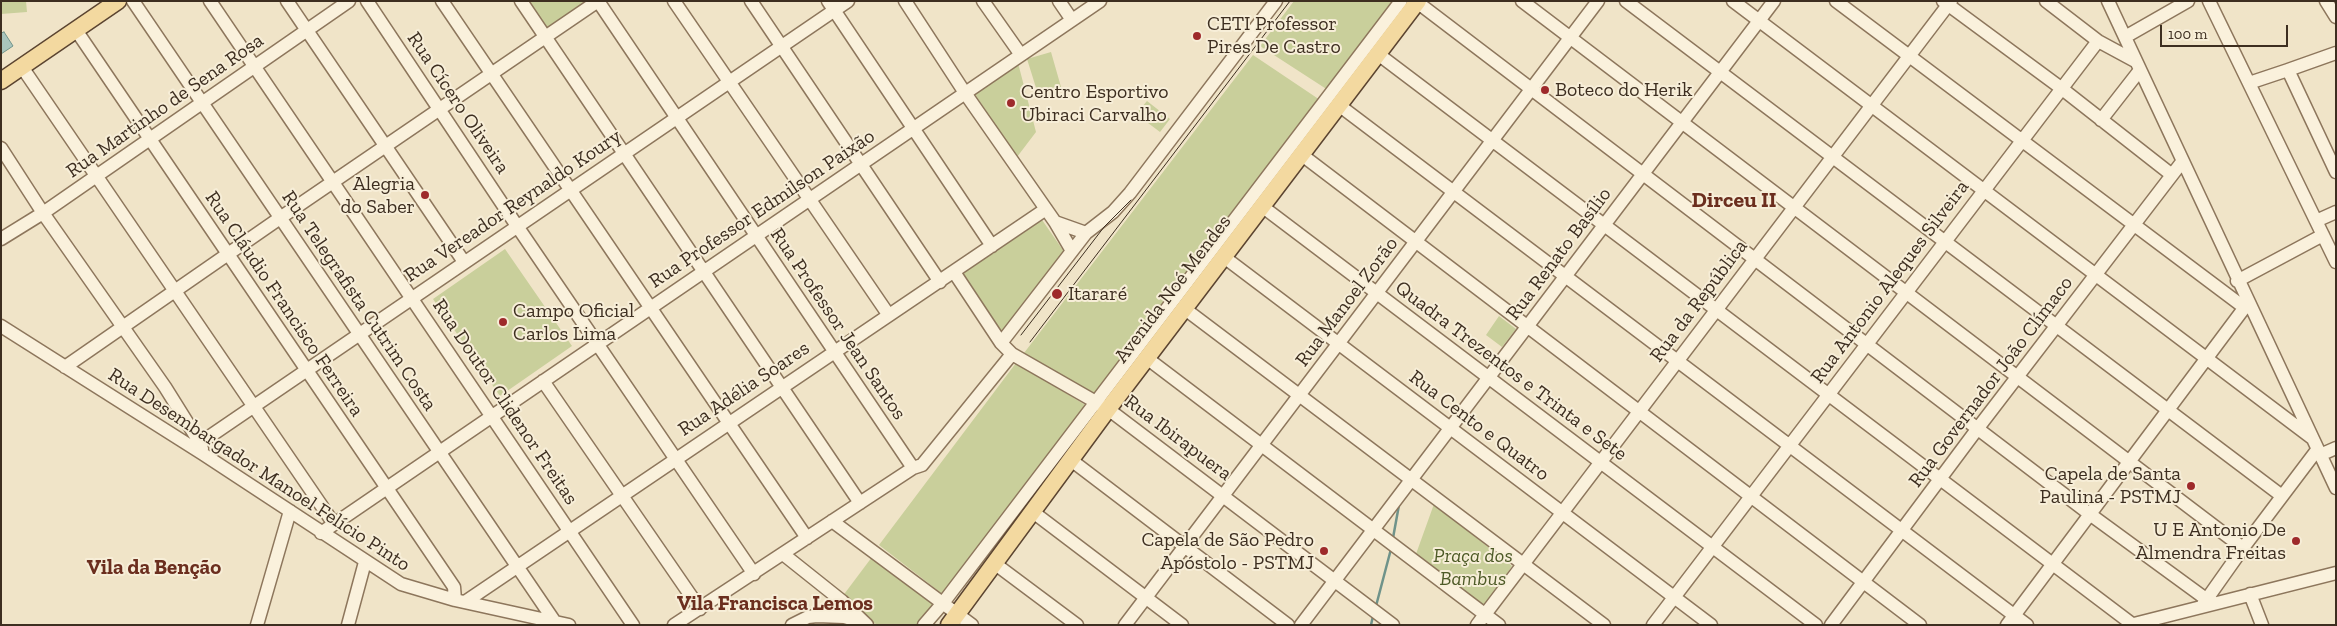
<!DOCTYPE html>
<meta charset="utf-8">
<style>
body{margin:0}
#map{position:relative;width:2337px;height:626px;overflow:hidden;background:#f0e4c8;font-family:"Zilla Slab",serif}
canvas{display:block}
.frame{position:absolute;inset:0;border:2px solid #3d2e20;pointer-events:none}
.scale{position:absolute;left:2160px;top:25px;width:128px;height:22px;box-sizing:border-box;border:2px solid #3d2e20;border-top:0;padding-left:6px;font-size:15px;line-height:18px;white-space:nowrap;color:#3d2e20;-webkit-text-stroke:4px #f7eed8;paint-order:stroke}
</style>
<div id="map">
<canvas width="2337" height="626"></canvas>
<div class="frame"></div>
<div class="scale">100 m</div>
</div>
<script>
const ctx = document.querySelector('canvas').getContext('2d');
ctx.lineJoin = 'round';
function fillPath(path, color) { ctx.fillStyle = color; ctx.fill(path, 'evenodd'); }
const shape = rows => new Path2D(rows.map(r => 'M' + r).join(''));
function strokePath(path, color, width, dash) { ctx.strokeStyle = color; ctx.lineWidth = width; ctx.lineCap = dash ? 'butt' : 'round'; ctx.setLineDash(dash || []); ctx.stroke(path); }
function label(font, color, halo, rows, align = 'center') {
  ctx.font = font + ' "Zilla Slab",serif'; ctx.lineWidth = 4; ctx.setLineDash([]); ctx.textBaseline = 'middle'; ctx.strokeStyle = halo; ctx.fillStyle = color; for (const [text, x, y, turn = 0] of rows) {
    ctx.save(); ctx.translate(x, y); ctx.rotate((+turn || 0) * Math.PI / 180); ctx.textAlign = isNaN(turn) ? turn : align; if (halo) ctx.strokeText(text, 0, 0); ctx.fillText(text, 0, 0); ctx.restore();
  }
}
fillPath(shape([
 [1,1,26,1,27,12,1,14],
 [523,1,590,1,544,33],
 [1294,1,1399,1,1331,92,1260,46],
 [1051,52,1061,87,1038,94,1027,59],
 [1253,55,1323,102,1097,395,1024,353],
 [1018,63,1036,132,1017,157,974,93],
 [1147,101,1170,119,1160,132,1136,114],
 [1040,217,1065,253,1002,335,959,272],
 [505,249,572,346,500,396,433,299],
 [1499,316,1516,329,1502,347,1486,335],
 [1016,363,1087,406,945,596,879,545],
 [1434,504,1512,566,1484,609,1416,554],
 [872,557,938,606,922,625,877,625,842,597]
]), '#c9cf9b');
const water = shape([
 [4,32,13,46,1,54,1,33,4,32]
]);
fillPath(water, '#a9c4bc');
strokePath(water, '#6f938a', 1);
strokePath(shape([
 [1393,538,1399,505],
 [1376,606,1391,549],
 [1371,625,1373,616]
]), '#6f938a', 2.5);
const minor = shape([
 [133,1,555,622],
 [210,1,633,625],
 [287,1,464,262],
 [367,1,517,226,754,574],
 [442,1,807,538],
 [521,1,860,503],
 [598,1,913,468],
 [674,1,888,314],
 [751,1,940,282],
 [828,1,992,246],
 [905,1,965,93,1055,222,1072,251],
 [983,1,1021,55],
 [1059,1,1072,20],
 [1522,1,2243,548],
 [1626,1,2282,496],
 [1733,1,2312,438],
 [1836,1,2245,308],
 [1943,1,2061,88,2172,175],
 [2046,1,2098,41,2135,61],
 [2108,1,2336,488],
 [2209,1,2336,262],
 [2326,1,2336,17],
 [1417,2,2091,515,2206,599],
 [76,30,454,587,455,600],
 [2125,37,2188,1],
 [1378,54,2132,624],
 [22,67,334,524],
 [2288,70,2336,53],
 [2249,83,2288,70,2336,172],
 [1340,106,2027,625],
 [2101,120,2140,70],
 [1,148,43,213,165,387,200,443,202,449],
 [1302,155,1920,625],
 [1263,207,1816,625],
 [2316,221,2336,212],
 [1055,222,1086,233],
 [1,239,43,213,349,1],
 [1224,257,1711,625],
 [954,272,1001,343,1012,354,1108,409,1393,625],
 [2237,281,2323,235],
 [1185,309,1604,625],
 [1,326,203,454,401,584,455,600,569,625],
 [1001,343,1086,233,1113,212,1130,193,1276,1],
 [1148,359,1499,625],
 [65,367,280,218,598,1],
 [543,381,700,609],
 [200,443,848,1],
 [2320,455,2336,448],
 [1071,460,1288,625],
 [1033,512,1182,625],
 [832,521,972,625],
 [321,533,1100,1],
 [783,554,842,601,867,625],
 [994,563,1077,625],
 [2250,594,2262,625],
 [465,602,1046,209],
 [2202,606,2243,548,2317,450],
 [257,625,290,511],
 [348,625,365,562],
 [674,625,913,468,922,465,1012,354],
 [792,625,808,617,817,616,844,617,862,622],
 [924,625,943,603,1401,1],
 [1125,625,1598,1],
 [1301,625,1774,1],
 [1477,625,1951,1],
 [1653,625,2098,41],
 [1831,625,1978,428,2182,162],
 [2007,625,2248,303],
 [2130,625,2336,573]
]);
const major = shape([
 [1,81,118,1],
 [949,625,1108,409,1418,1]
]);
strokePath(minor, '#8d765c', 15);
strokePath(major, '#5b4430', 19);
strokePath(minor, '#faf1dc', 12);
strokePath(major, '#f3d9a0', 16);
strokePath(shape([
 [1021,335,1104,227,1131,200],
 [1030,342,1290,1]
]), '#3d2e20', 1);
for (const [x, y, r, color] of [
 [1197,36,5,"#9e2a2b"],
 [1545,90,5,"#9e2a2b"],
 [1011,103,5,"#9e2a2b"],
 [425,195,5,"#9e2a2b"],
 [1057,294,6,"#9e2a2b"],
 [503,322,5,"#9e2a2b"],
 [2191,486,5,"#9e2a2b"],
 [2296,541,5,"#9e2a2b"],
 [1324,551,5,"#9e2a2b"]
]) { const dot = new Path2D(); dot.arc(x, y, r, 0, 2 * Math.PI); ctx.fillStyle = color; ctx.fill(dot); strokePath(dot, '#f7eed8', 2); }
label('20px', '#3d2e20', '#f7eed8', [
 ["CETI Professor",1207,24],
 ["Pires De Castro",1207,47],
 ["Boteco do Herik",1555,90],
 ["Centro Esportivo",1021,92],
 ["Ubiraci Carvalho",1021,115],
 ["Alegria",415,184,"right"],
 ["do Saber",415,207,"right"],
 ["Itararé",1068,294],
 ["Campo Oficial",513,311],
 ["Carlos Lima",513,334],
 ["Capela de Santa",2181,474,"right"],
 ["Paulina - PSTMJ",2181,497,"right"],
 ["U E Antonio De",2286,530,"right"],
 ["Almendra Freitas",2286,553,"right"],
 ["Capela de São Pedro",1314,540,"right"],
 ["Apóstolo - PSTMJ",1314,563,"right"]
], 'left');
label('20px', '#3d2e20', '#f7eed8', [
 ["Rua Cícero Oliveira",458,103,56],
 ["Rua Martinho de Sena Rosa",165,106,-35],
 ["Rua Vereador Reynaldo Koury",513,206,-34],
 ["Rua Professor Edmilson Paixão",762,209,-34],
 ["Rua Renato Basílio",1559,254,-53],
 ["Rua Antonio Aleques Silveira",1890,282,-53],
 ["Avenida Noé Mendes",1173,289,-53],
 ["Rua Telegrafista Cutrim Costa",359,301,56],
 ["Rua da República",1699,301,-53],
 ["Rua Manoel Zorão",1347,302,-53],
 ["Rua Cláudio Francisco Ferreira",284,304,56],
 ["Rua Professor Jean Santos",838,324,56],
 ["Quadra Trezentos e Trinta e Sete",1511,371,37],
 ["Rua Governador João Clímaco",1991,382,-53],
 ["Rua Adélia Soares",744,389,-34],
 ["Rua Doutor Clidenor Freitas",505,402,56],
 ["Rua Cento e Quatro",1479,426,37],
 ["Rua Ibirapuera",1178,438,37],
 ["Rua Desembargador Manoel Felício Pinto",259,470,33]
]);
label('italic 20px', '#4d5a26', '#f7eed8', [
 ["Praça dos",1473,556],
 ["Bambus",1473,579]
]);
label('bold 21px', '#6b2e1e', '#f7eed8', [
 ["Vila da Benção",154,568],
 ["Vila Francisca Lemos",775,604]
]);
label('bold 22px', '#6b2e1e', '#f7eed8', [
 ["Dirceu II",1734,201]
]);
</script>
